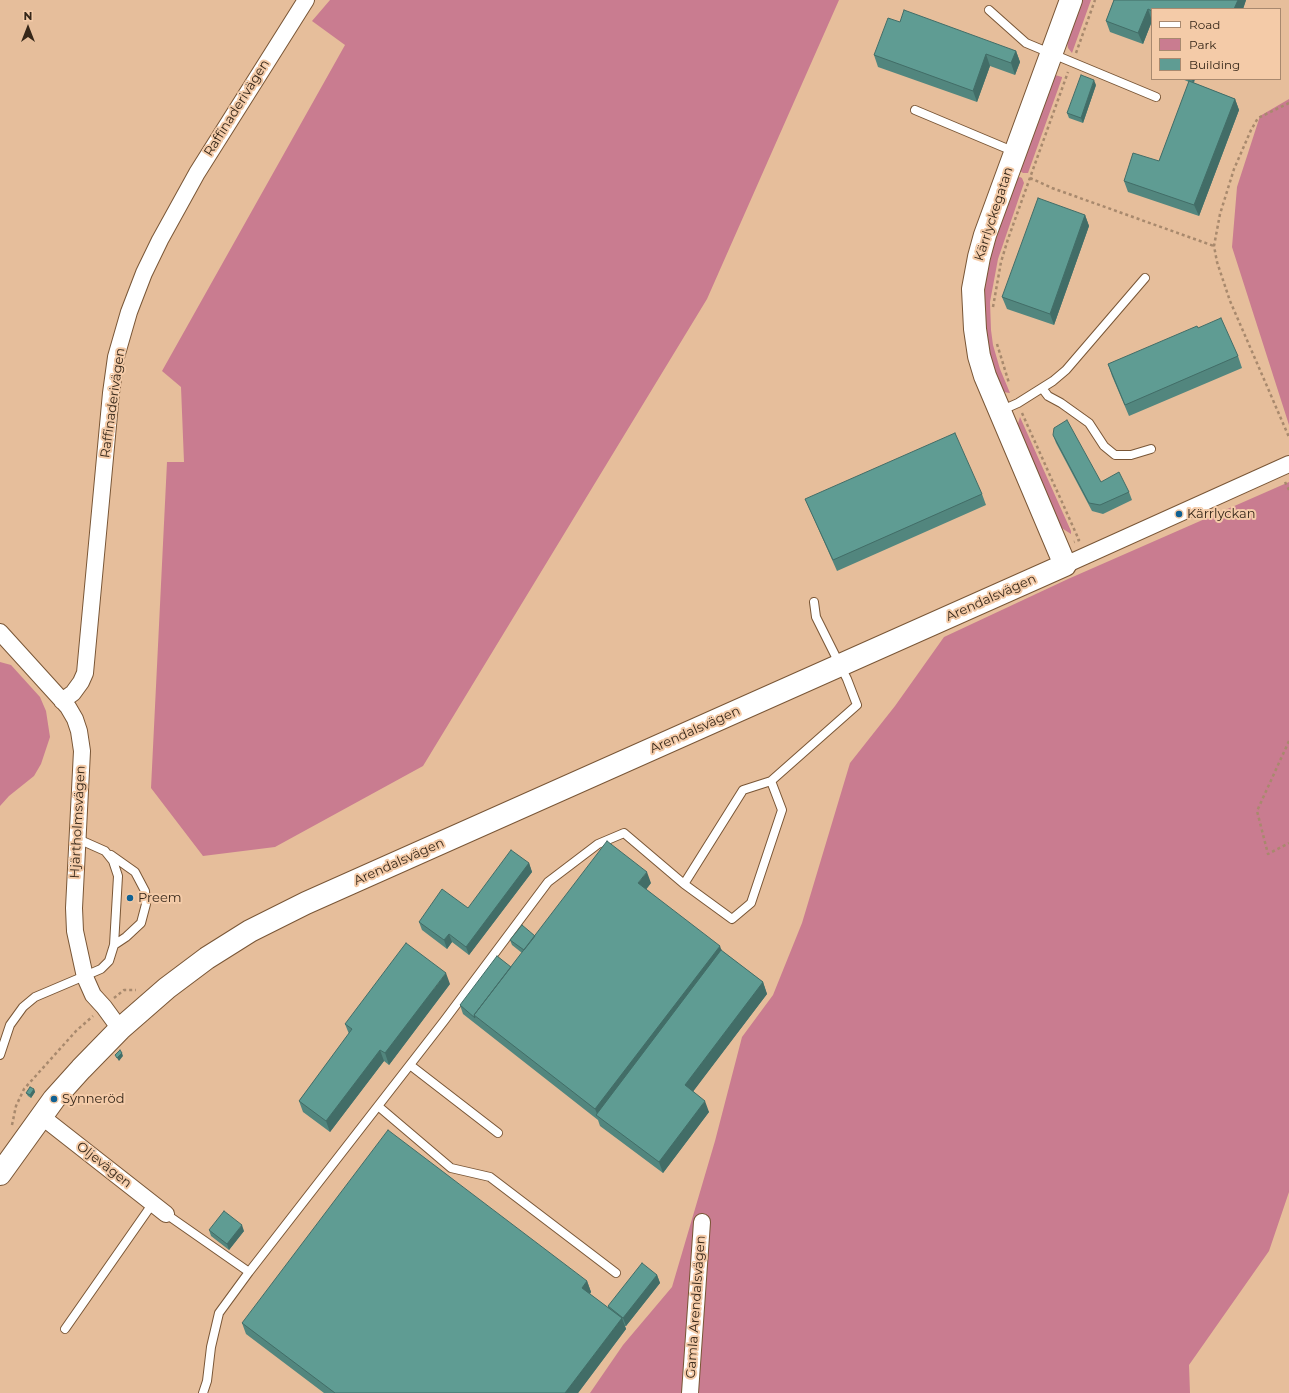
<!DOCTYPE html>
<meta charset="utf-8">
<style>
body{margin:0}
#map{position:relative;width:1289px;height:1393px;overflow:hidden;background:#e6be9b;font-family:Montserrat,sans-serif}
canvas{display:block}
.legend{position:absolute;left:1151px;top:8px;width:130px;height:72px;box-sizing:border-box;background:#f4cba8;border:1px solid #a8896f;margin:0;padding:5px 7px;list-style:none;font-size:12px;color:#362719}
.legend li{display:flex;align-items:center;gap:8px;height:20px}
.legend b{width:20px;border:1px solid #a8896f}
.north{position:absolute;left:8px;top:8px;width:40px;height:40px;-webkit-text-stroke:3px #f4cba8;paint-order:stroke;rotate:0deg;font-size:11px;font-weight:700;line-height:16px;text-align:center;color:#362719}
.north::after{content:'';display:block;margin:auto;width:14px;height:18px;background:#362719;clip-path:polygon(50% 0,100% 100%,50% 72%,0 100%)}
</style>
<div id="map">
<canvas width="1289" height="1393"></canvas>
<ul class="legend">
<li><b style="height:5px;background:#fff"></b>Road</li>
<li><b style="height:11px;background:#c97c90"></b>Park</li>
<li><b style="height:11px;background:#5f9c93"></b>Building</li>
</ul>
<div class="north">N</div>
</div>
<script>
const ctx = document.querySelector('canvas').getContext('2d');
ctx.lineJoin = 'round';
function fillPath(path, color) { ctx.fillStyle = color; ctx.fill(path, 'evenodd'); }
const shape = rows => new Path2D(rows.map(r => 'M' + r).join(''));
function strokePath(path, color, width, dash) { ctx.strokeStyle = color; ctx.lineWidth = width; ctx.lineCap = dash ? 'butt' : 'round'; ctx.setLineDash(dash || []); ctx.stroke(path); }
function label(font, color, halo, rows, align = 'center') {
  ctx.font = font + ' Montserrat,sans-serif'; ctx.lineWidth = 4; ctx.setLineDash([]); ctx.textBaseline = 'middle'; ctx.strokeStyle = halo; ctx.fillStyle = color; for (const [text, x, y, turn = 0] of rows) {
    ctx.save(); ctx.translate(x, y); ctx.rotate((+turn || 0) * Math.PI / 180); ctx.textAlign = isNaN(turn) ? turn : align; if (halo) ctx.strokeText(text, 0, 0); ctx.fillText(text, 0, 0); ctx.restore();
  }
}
fillPath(shape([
 [330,0,839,0,707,299,423,766,275,847,203,856,151,788,167,462,184,462,181,387,162,371,345,45,312,21],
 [1081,0,1091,0,1072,53,1068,48,1067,42],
 [1055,75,1062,77,1062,78,1028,173,1023,173,1020,171],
 [1289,99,1289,425,1232,247,1237,187,1260,116],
 [1020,177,1022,178,1024,183,998,259,990,302,991,330,993,345,1000,369,1010,393,1003,392,984,347,983,288,993,244,1017,178],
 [1020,417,1071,531,1071,534,1060,527,1017,427],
 [1289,482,1289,1192,1269,1251,1189,1365,1190,1393,590,1393,623,1345,672,1287,715,1141,742,1037,773,995,802,923,850,763,895,706,944,637,1068,579],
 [0,662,11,665,40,697,46,711,50,737,41,764,34,776,9,796,0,806]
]), '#c97c90');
const lane = shape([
 [989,10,1026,43,1156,97],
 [915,110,1015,152],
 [1042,388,1048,396,1061,403,1089,423,1104,446,1115,455,1131,455,1151,449],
 [1000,411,1018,403,1053,381,1066,370,1145,278],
 [111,855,135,872,145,891,146,904,141,923,126,937,114,945],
 [684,884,732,919,751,903,782,810,771,781],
 [0,1055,10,1025,23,1007,35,997,101,969,109,961,114,945,118,876,113,861,105,851,78,839],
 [410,1065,498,1133],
 [378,1106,451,1168,490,1177,616,1273],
 [166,1214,249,1272],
 [65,1329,153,1203],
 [203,1393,207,1381,211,1347,219,1313,249,1272,444,1021,548,882,598,844,624,833,684,884,743,790,771,781,857,705,847,679,816,617,814,602]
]);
const street = shape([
 [1065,565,1289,464],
 [0,632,68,707,75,719,79,731,82,751,74,908,75,931,85,977,93,995,104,1007,120,1029],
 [62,701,73,693,81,682,85,673,111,393,116,357,129,312,144,273,160,240,197,173,306,0],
 [41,1116,166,1214],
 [690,1393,702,1222]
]);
const secondary = shape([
 [0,1174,54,1099,81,1069,120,1029,167,988,207,958,250,931,306,903,1065,565,985,376,979,356,975,329,973,289,979,257,985,235,1071,0]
]);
strokePath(lane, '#795636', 10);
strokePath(street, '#795636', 18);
strokePath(secondary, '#795636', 24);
strokePath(shape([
 [1076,53,1095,0],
 [1289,103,1258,118,1251,130,1234,169,1220,214,1214,246,1217,262,1230,301,1289,437],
 [1030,178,1052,188,1214,246],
 [993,307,1001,262,1008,239,1068,72],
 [997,344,1009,383],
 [1022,413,1079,540,1074,542],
 [1285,482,1289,490],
 [1289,741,1257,811,1268,854,1289,843],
 [114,998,124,990,136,990],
 [12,1125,16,1106,24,1089,76,1031,93,1016]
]), '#a8896d', 2.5, [3, 3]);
strokePath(lane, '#fff', 8);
strokePath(street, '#fff', 16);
strokePath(secondary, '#fff', 22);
fillPath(shape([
 [1114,0,1246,0,1243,9,1152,9,1152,21,1143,44,1110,32,1106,21],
 [900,22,1016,51,1020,62,1015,75,990,66,977,102,878,67,874,55],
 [1182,79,1195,79,1194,83,1235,99,1239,110,1199,216,1128,192,1124,181,1159,161,1189,82],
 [1096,85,1083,123,1069,118,1067,113],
 [1085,215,1089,226,1054,325,1007,309,1002,297],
 [1198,328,1238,356,1242,368,1129,416,1112,376,1108,364],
 [1053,435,1101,482,1129,492,1132,500,1103,514,1092,511,1056,443],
 [982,494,986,505,837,571,810,510,805,499],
 [529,863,532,872,469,955,452,942,447,949,422,930,419,922,468,908],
 [651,883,646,889,722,951,763,982,767,994,693,1091,709,1112,663,1173,600,1126,598,1120,463,1014,460,1005,511,967,522,953,512,945,510,940,535,936],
 [450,984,389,1065,384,1061,330,1132,303,1112,299,1101,349,1034,345,1024],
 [34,1089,35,1092,31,1098,28,1096,26,1093],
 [209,1230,244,1231,229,1250,211,1236],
 [657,1275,660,1283,626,1326,625,1326,626,1329,578,1393,324,1393,246,1334,242,1323,587,1281,591,1292,590,1294,608,1308,608,1306]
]), '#52867e');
fillPath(shape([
 [1238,0,1246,0,1243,9,1234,9],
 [1148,9,1152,21,1143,44,1138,33],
 [1016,51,1020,62,1015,75,1011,63],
 [986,54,990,66,977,102,973,91],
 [1192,79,1195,79,1193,83],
 [1094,80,1096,85,1083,123,1081,118],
 [1235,99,1239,110,1199,216,1194,205],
 [1085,215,1089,226,1054,325,1050,314],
 [529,863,532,872,469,955,466,947],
 [647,872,651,883,642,895,638,883],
 [449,934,452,942,447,949,444,940],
 [720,946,724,957,598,1116,595,1109],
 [446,973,450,984,389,1065,385,1053],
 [763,982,767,994,689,1097,685,1085],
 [380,1050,384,1061,330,1132,326,1121],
 [122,1053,123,1056,119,1061,117,1058],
 [34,1089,35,1092,31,1098,30,1095],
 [705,1101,709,1112,663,1173,659,1162],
 [242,1225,244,1231,229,1250,227,1244],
 [657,1275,660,1283,626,1326,623,1318],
 [587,1281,591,1292,586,1299,582,1288],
 [622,1318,626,1329,578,1393,565,1393]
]), '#426d67');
const building = shape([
 [1114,0,1238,0,1234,9,1152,9,1152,11,1148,9,1138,33,1106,21,1114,0],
 [904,10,1016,51,1011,63,986,54,973,91,874,55,888,18,900,22,904,10],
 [1081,75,1094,80,1081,118,1067,113,1081,75],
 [1189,81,1235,99,1194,205,1124,181,1133,153,1159,161,1189,81],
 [1038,198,1085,215,1050,314,1002,297,1038,198],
 [1221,318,1238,356,1125,405,1108,364,1197,326,1198,328,1221,318],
 [1067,420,1101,482,1119,472,1129,492,1100,505,1089,503,1053,435,1054,428,1067,420],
 [955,433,982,494,833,560,805,499,955,433],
 [607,841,647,872,638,883,720,946,595,1109,474,1015,607,841],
 [511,850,529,863,466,947,449,934,444,940,419,922,442,889,468,908,511,850],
 [522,925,535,936,524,950,510,940,522,925],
 [406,943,446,973,385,1053,380,1050,326,1121,299,1101,352,1029,345,1024,406,943],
 [721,950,763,982,685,1085,705,1101,659,1162,596,1115,721,950],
 [497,956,511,967,474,1015,475,1018,460,1005,497,956],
 [120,1050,122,1053,117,1058,115,1055,120,1050],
 [30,1087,34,1089,30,1095,26,1093,30,1087],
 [388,1130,587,1281,582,1288,622,1318,565,1393,335,1393,242,1323,388,1130],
 [224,1211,242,1225,227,1244,209,1230,224,1211],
 [642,1263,657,1275,623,1318,608,1306,642,1263]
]);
fillPath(building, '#5f9c93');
strokePath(building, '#426d67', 1);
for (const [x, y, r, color] of [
 [1179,514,4,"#106193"],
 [130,898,4,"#106193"],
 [54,1099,4,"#106193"]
]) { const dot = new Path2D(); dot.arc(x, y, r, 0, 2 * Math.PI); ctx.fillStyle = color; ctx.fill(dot); strokePath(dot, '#f4cba8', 1.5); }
label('13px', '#362719', '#f4cba8', [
 ["Raffinaderivägen",237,108,-58],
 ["Kärrlyckegatan",994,214,-72],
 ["Raffinaderivägen",113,403,-82],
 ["Arendalsvägen",991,598,-24],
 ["Arendalsvägen",695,730,-24],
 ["Hjärtholmsvägen",78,822,-87],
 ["Arendalsvägen",399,862,-24],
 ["Oljevägen",104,1165,38],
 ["Gamla Arendalsvägen",696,1307,-86]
]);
label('13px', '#362719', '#f4cba8', [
 ["Kärrlyckan",1187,514],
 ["Preem",138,898],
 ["Synneröd",62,1099]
], 'left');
</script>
